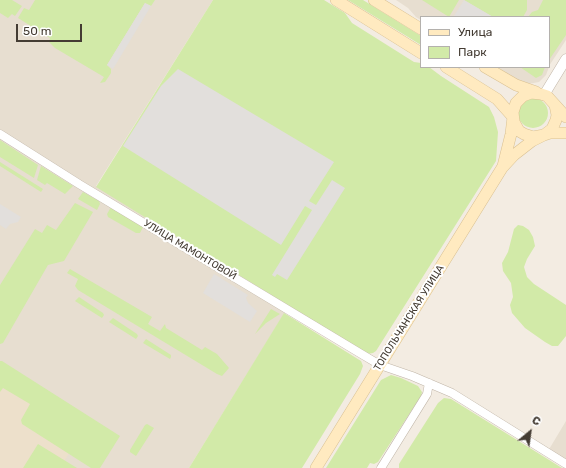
<!DOCTYPE html>
<meta charset="utf-8">
<style>
body{margin:0}
#map{position:relative;width:566px;height:468px;overflow:hidden;background:#f3ece2;font-family:Rubik,sans-serif}
canvas{display:block}
.legend{position:absolute;left:420px;top:16px;width:130px;height:52px;box-sizing:border-box;background:#fff;border:1px solid #b4b1ad;margin:0;padding:5px 7px;list-style:none;font-size:12px;color:#443c33}
.legend li{display:flex;align-items:center;gap:8px;height:20px}
.legend b{width:20px;border:1px solid #b4b1ad}
.north{position:absolute;left:510px;top:412px;width:40px;height:40px;-webkit-text-stroke:3px #fff;paint-order:stroke;rotate:29deg;font-size:11px;font-weight:700;line-height:16px;text-align:center;color:#443c33}
.north::after{content:'';display:block;margin:auto;width:14px;height:18px;background:#443c33;clip-path:polygon(50% 0,100% 100%,50% 72%,0 100%)}
.scale{position:absolute;left:16px;top:24px;width:66px;height:18px;box-sizing:border-box;border:2px solid #443c33;border-top:0;padding-left:5px;font-size:12px;line-height:14px;white-space:nowrap;color:#443c33;-webkit-text-stroke:3px #fff;paint-order:stroke}
</style>
<div id="map">
<canvas width="566" height="468"></canvas>
<ul class="legend">
<li><b style="height:5px;background:#ffeac0"></b>Улица</li>
<li><b style="height:11px;background:#d2eaa8"></b>Парк</li>
</ul>
<div class="north">С</div>
<div class="scale">50 m</div>
</div>
<script>
const ctx = document.querySelector('canvas').getContext('2d');
ctx.lineJoin = 'round';
function fillPath(path, color) { ctx.fillStyle = color; ctx.fill(path, 'evenodd'); }
const shape = rows => new Path2D(rows.map(r => 'M' + r).join(''));
function strokePath(path, color, width, dash) { ctx.strokeStyle = color; ctx.lineWidth = width; ctx.lineCap = dash ? 'butt' : 'round'; ctx.setLineDash(dash || []); ctx.stroke(path); }
function label(font, color, halo, rows, align = 'center') {
  ctx.font = font + ' Rubik,sans-serif'; ctx.lineWidth = 4; ctx.setLineDash([]); ctx.textBaseline = 'middle'; ctx.strokeStyle = halo; ctx.fillStyle = color; for (const [text, x, y, turn = 0] of rows) {
    ctx.save(); ctx.translate(x, y); ctx.rotate((+turn || 0) * Math.PI / 180); ctx.textAlign = isNaN(turn) ? turn : align; if (halo) ctx.strokeText(text, 0, 0); ctx.fillText(text, 0, 0); ctx.restore();
  }
}
fillPath(shape([
 [0,0,213,0,96,186,289,306,189,468,0,468],
 [396,0,566,0,566,40,549,66,549,17,421,17,421,20,416,17,408,8],
 [497,67,549,67,546,75,539,82,528,84,523,83,506,73],
 [566,421,566,462,548,451]
]), '#e7ded0');
fillPath(shape([
 [0,375,86,426,60,468,0,468]
]), '#ede0cb');
fillPath(shape([
 [0,0,12,0,22,6,15,16,12,14,8,18,0,13],
 [35,0,155,0,151,6,145,3,107,65,111,69,111,73,105,82,100,83,104,77,55,48,49,42,50,38,18,18,24,8,29,10],
 [213,0,324,0,345,13,352,23,414,62,421,63,421,67,429,67,441,76,489,107,494,117,498,132,496,161,376,351,373,353,367,354,362,352,289,306,96,187],
 [348,0,363,0,421,36,421,45],
 [422,0,459,0,449,17],
 [464,0,527,0,527,10,523,17,493,17],
 [543,0,566,0,566,35,549,60,549,17,528,17,532,12,538,10],
 [520,67,545,67,542,75,536,78],
 '518 113a15 15 0 1 1 30 0a15 15 0 1 1-30 0Z',
 [0,140,38,165,34,178,0,157],
 [0,162,43,189,41,192,0,166],
 [41,166,73,186,65,194,47,183,45,185,37,180],
 [83,192,99,201,100,204,97,210,78,199],
 [75,203,93,212,64,261,48,265,3,343,0,344,0,285,35,229,42,233,47,225,56,230],
 [111,207,143,227,140,233,136,233,108,217,107,214],
 [518,225,523,226,529,230,533,237,535,246,527,259,524,267,527,277,534,284,566,305,566,336,558,346,552,346,545,342,525,328,512,313,510,305,513,297,511,283,503,271,502,263,508,252,514,229],
 [70,269,152,317,148,324,160,331,165,324,166,328,202,350,205,347,217,354,229,368,222,376,217,374,78,290,75,286,78,279,67,273],
 [79,297,103,313,104,315,102,318,75,301],
 [271,309,280,314,266,323,255,334],
 [284,313,361,361,363,366,360,374,302,468,189,468],
 [113,318,137,334,138,336,136,339,109,322],
 [146,339,171,355,171,357,170,359,143,343],
 [0,361,2,361,120,436,100,468,91,468,22,424,21,420,30,404,3,388,0,392],
 [391,375,401,378,418,386,422,392,421,396,378,462,374,464,370,463,367,468,326,468,381,380],
 [444,398,451,399,562,468,399,468,399,464,438,403],
 [147,424,154,428,136,456,130,452,130,450,145,425],
 [38,444,77,468,23,468]
]), '#d2eaa8');
fillPath(shape([
 [464,0,493,17,456,17,454,16],
 [145,3,151,6,113,69,107,65],
 [178,69,334,162,309,201,316,205,332,180,345,188,287,280,277,274,275,277,272,275,312,210,305,206,281,245,123,146,161,86],
 [0,204,21,217,18,222,10,224,6,229,0,225],
 [214,274,248,295,246,298,248,303,257,311,250,322,203,293]
]), '#e2dfdc');
const minor = shape([
 [0,134,79,184,363,355,380,365,412,376,452,393,566,464],
 [381,468,427,394,429,383]
]);
const tertiary = shape([
 [544,95,566,59]
]);
const secondary = shape([
 [336,0,421,53],
 [374,0,421,29],
 [446,67,497,99,513,117,511,134,503,166],
 [485,67,516,85,536,92],
 [555,105,557,115,556,120,552,129,544,135,533,137,524,134,519,131,514,122,513,112,516,103,523,96,531,93,541,94,547,96,566,117],
 [316,468,502,168,514,155,532,141,544,135,550,133,566,133]
]);
strokePath(minor, '#c1b6a8', 9);
strokePath(tertiary, '#c1b6a8', 11);
strokePath(secondary, '#d9c091', 12);
strokePath(minor, '#fff', 8);
strokePath(tertiary, '#fff', 10);
strokePath(secondary, '#ffeac0', 11);
label('10px', '#443c33', '#fff', [
 ["УЛИЦА МАМОНТОВОЙ",190,250,31],
 ["ТОПОЛЬЧАНСКАЯ УЛИЦА",409,318,-58]
]);
</script>
